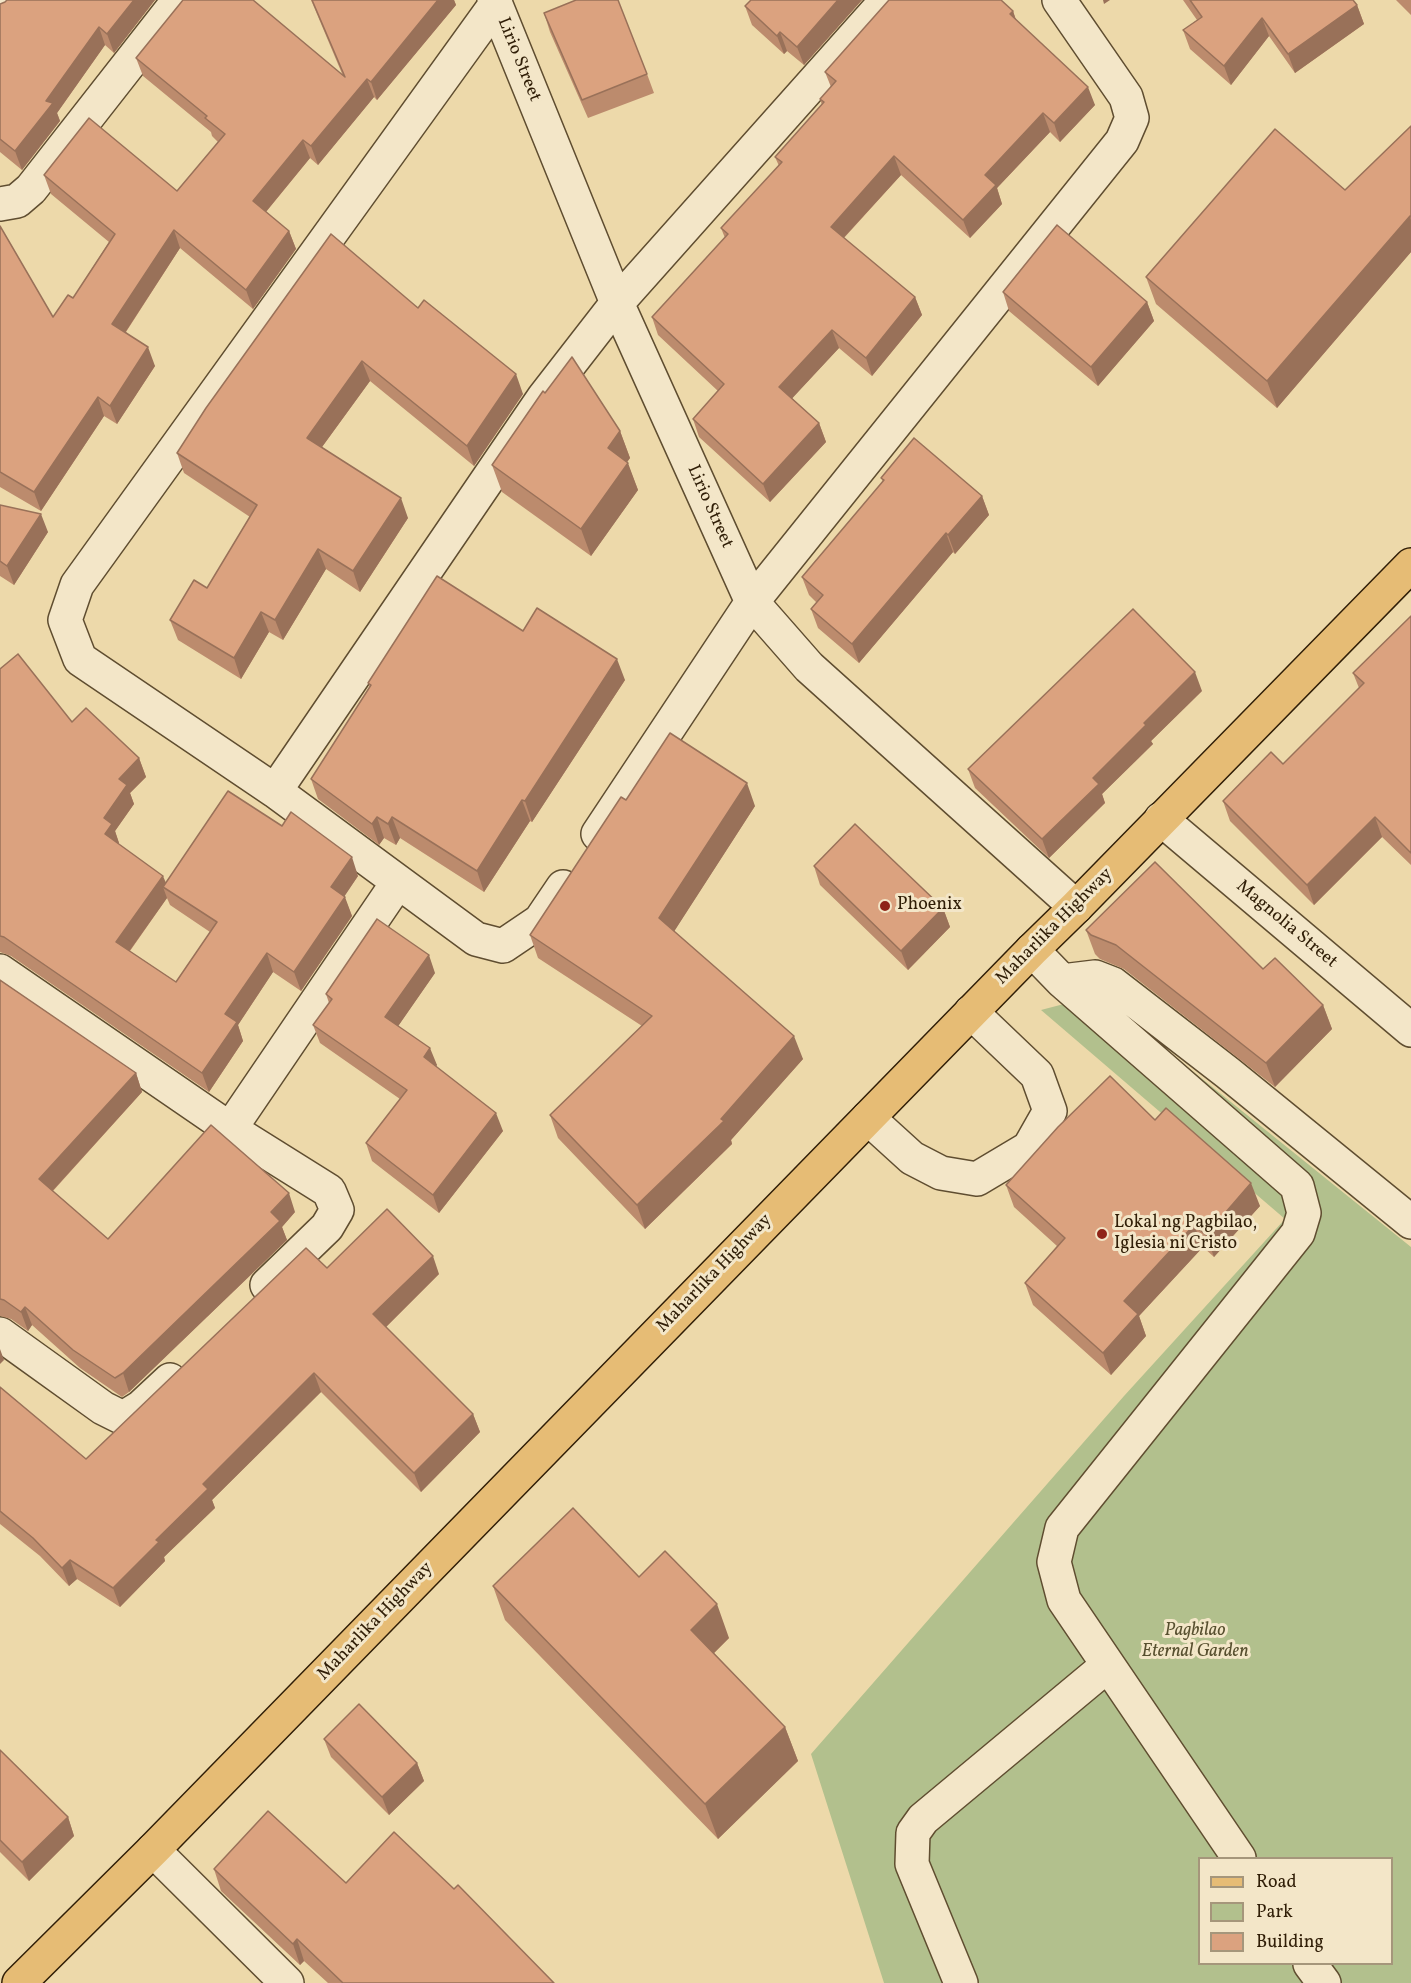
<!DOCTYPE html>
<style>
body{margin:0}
#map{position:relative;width:1411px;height:1983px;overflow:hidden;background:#edd9aa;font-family:Vollkorn,serif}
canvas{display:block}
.legend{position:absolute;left:1198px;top:1857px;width:195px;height:108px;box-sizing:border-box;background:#f3e6c8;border:2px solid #a5967b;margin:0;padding:8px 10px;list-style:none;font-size:18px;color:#301e07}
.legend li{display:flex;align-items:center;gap:12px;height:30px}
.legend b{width:30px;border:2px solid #a5967b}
</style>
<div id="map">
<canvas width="1411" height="1983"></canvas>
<ul class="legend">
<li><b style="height:8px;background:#e6bc75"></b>Road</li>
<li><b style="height:16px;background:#b2c08d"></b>Park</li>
<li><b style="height:16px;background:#dba27f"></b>Building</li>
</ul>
</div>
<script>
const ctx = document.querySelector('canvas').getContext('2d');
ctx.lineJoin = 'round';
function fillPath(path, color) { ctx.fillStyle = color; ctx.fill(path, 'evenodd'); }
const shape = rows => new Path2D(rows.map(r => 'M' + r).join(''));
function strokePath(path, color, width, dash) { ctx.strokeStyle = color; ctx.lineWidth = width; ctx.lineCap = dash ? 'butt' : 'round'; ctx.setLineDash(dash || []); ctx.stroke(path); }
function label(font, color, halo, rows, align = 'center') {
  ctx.font = font + ' Vollkorn,serif'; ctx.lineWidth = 6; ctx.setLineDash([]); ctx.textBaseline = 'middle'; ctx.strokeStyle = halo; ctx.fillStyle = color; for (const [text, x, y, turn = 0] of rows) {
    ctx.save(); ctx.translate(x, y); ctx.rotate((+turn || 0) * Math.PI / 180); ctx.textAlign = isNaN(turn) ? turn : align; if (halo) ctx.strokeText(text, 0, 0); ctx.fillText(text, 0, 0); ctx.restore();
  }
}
fillPath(shape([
 [1098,995,1411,1247,1411,1983,884,1983,811,1754,1124,1396,1285,1219,1041,1010],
 [1200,1858,1392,1858,1392,1964,1200,1964]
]), '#b2c08d');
const minor = shape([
 [494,0,617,303,752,602,809,667,1076,907],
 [496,4,77,585,65,620,80,659,275,791,476,939,503,946,540,921,563,887],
 [0,6,2,0],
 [0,204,17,201,31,189,179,0],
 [275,791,544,397,617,303,887,0],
 [1161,819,1411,1030],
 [598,834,752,602,1122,141,1132,118,1126,97,1059,0],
 [1032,950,1062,981,1297,1186,1304,1213,1298,1233,1062,1528,1054,1562,1064,1600,1239,1858],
 [0,971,230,1129,329,1191,337,1210,327,1227,267,1285],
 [1062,981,1095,977,1113,984,1228,1073,1411,1222],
 [868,1118,912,1158,941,1173,977,1179,1029,1148,1050,1111,1037,1075,971,1012],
 [230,1129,398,882],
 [0,1334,103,1408,123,1418,141,1407,170,1380],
 [153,1850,287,1983],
 [1310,1964,1324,1983],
 [961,1983,912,1864,913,1833,923,1819,1108,1665]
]);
const major = shape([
 [19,1983,153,1850,1032,950,1076,907,1411,565]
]);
strokePath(minor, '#5f4d30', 36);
strokePath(major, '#301e07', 36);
strokePath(minor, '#f3e6c8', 33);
strokePath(major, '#e6bc75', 33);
fillPath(shape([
 [7,0,155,0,114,53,105,45,57,113,60,121,22,170,0,152,0,4,5,2],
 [311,0,454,0,456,5,377,100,374,97,318,165,310,158,266,212,289,231,296,249,253,309,180,248,126,332,155,366,117,424,104,416,41,511,0,487,0,226,53,317,73,298,109,242,51,194,44,175,177,191,218,142,212,136,211,132,143,76,136,58,343,76],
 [751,0,862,0,804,65,787,51,784,54,752,25,745,6],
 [1183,0,1353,0,1357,5,1364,24,1295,73,1269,36,1231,85,1190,49,1183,30,1197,20],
 [1396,0,1411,0,1411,15],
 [1013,11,1016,20,1095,105,1060,142,1050,132,997,188,1002,204,970,238,901,175,844,238,915,297,922,315,872,376,839,348,792,398,819,423,826,442,770,502,699,437,693,419,718,391,658,335,652,317,725,238,721,228,779,166,775,157,822,105,820,99,831,87,825,72],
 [544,13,647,74,654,93,588,118,550,32],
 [1411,126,1411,252,1277,408,1156,304,1146,277,1345,190],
 [1003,292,1147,302,1154,321,1098,386,1009,311],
 [418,308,523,394,474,466,370,381,322,447,408,518,360,592,326,569,283,640,269,632,241,679,178,640,170,620,207,588,250,517,184,473,177,453],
 [545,393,620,431,630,458,627,462,638,490,591,556,502,492,492,465],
 [881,478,982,496,989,515,955,554,953,552,859,663,818,628,811,609,817,603,809,595,802,577,883,482],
 [0,505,48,532,14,585,0,576],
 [1411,616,1411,865,1382,837,1314,905,1230,821,1223,801,1283,764,1359,688,1353,673],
 [523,631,625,680,532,822,530,821,484,892,400,838,396,845,384,838,379,845,318,799,311,779,370,687,368,683],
 [0,669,72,722,139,758,146,777,130,793,134,804,115,831,119,843,119,844,166,883,358,876,344,896,352,916,301,991,273,972,238,1025,243,1041,209,1092,11,956,0,952],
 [167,898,170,905,210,932,176,982,130,951],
 [1202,691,1151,741,1153,744,1102,794,1105,803,1049,858,975,788,968,769],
 [626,800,755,806,674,931,803,1059,731,1140,732,1144,645,1229,558,1138,550,1115,642,1026,538,958,530,935],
 [814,866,943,908,950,927,908,970,820,885],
 [1086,930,1263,969,1323,1005,1332,1029,1275,1087,1124,969,1100,959,1095,954],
 [435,973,398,1026,437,1065,436,1066,503,1131,439,1213,372,1161,366,1143,400,1099,320,1043,313,1025,329,1003,326,994],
 [0,980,136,1073,142,1092,53,1191,108,1239,295,1212,282,1227,287,1240,129,1392,122,1397,80,1368,32,1325,28,1331,11,1319,0,1316],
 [1155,1120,1260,1206,1214,1257,1203,1247,1139,1316,1146,1336,1111,1375,1033,1305,1025,1283,1057,1246,1014,1207,1006,1185],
 [327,1268,439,1274,386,1327,473,1414,480,1432,421,1492,321,1392,212,1500,215,1508,164,1557,165,1561,120,1607,77,1579,69,1586,40,1556,0,1524,0,1387,86,1459],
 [639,1577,729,1638,714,1653,785,1727,798,1761,718,1839,505,1620,493,1586],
 [324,1739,417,1763,424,1781,389,1815,331,1757],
 [0,1750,68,1817,74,1836,29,1881,0,1852],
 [214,1869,346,1883,554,1983,328,1983,304,1961,300,1965,221,1891]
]), '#bc8b6d');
fillPath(shape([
 [134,0,155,0,114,53,107,34],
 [438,0,454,0,456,5,377,100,371,82],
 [838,0,862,0,804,65,797,47],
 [1103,0,1110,0,1104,4],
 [1357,5,1364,24,1295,73,1288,54],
 [1013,11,1019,29,1010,14],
 [1262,18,1269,36,1231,85,1224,66],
 [99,27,105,45,57,113,60,121,22,170,15,151,46,101],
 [780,32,787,51,784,54,777,36],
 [367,79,374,97,318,165,311,146],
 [1088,87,1095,105,1060,142,1054,123],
 [1043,113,1050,132,997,188,1002,204,970,238,963,220,985,175],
 [303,140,310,158,260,219,253,201],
 [894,156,901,175,837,245,831,227],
 [1410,216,1411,220,1411,252,1277,408,1267,381],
 [174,230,180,248,119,342,112,324],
 [289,231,296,249,253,309,246,290],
 [915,297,922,315,872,376,866,358],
 [1147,302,1154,321,1098,386,1091,367],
 [832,330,839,348,786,405,779,387],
 [148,347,155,366,117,424,110,406],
 [362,361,370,381,314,458,307,438],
 [516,374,523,394,474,466,467,446],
 [98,397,104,416,41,511,34,492],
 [819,423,826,442,770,502,763,484],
 [620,431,630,458,618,475,608,448],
 [628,463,638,490,591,556,581,529],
 [982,496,989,515,955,554,948,535],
 [401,498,408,518,360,592,353,571],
 [41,514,48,532,14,585,7,566],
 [946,533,953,552,859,663,852,644],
 [318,549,326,569,283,640,275,620],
 [261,612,269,632,241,679,234,658],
 [617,659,625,680,532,822,525,801],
 [1195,672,1202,691,1151,741,1153,744,1102,794,1105,803,1049,858,1042,839,1093,778,1144,723],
 [139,758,146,777,130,793,134,804,115,831,119,843,112,853,105,834,104,818,119,779],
 [747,783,755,806,668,941,659,918],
 [522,800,530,821,484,892,477,871],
 [377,817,384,838,379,845,372,824],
 [392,817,400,838,396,845,388,824],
 [1375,817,1382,837,1314,905,1307,885],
 [352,857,358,876,338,906,331,887],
 [163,876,169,890,163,887,167,898,123,960,116,942],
 [345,897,352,916,301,991,294,972],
 [943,908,950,927,908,970,901,951],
 [267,953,273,972,238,1025,243,1041,209,1092,202,1073,225,1014],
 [429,955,435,973,392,1035,385,1017],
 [1323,1005,1332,1029,1275,1087,1266,1063],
 [794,1036,803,1059,731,1140,732,1144,645,1229,637,1205,721,1119],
 [430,1048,437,1065,430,1075,424,1057],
 [136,1073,142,1092,46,1198,39,1179],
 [496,1113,503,1131,439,1213,433,1195],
 [1251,1183,1260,1206,1214,1257,1206,1235],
 [289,1193,295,1212,282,1227,287,1240,129,1392,123,1373],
 [1194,1225,1203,1247,1139,1316,1146,1336,1111,1375,1103,1353,1124,1301],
 [433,1256,439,1274,380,1333,373,1314],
 [25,1307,32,1325,28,1331,21,1312],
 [0,1349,4,1360,0,1364],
 [314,1373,321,1392,212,1500,215,1508,164,1557,165,1561,120,1607,113,1588,203,1484],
 [473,1414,480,1432,421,1492,414,1473],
 [70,1560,77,1579,69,1586,62,1568],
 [717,1604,729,1638,703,1664,691,1630],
 [785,1727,798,1761,718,1839,705,1804],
 [417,1763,424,1781,389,1815,382,1797],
 [68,1817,74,1836,29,1881,22,1862],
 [297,1939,304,1961,300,1965,293,1944]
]), '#997159');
const building = shape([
 [7,0,134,0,107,34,99,27,46,101,53,103,15,151,0,139,0,4,5,2,7,0],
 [183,0,253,0,345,77,312,0,438,0,371,82,367,79,311,146,303,140,253,201,289,231,246,290,174,230,112,324,148,347,110,406,98,397,34,492,0,472,0,226,53,317,68,295,73,298,115,234,44,175,89,118,177,191,225,134,205,118,207,116,136,58,183,0],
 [576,0,618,0,647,74,582,100,544,13,576,0],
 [751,0,838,0,797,47,780,32,777,36,745,6,751,0],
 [889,0,1001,0,1013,11,1010,14,1088,87,1054,123,1043,113,985,175,996,185,963,220,894,156,831,227,915,297,866,358,832,330,779,387,819,423,763,484,693,419,724,384,652,317,728,234,721,228,782,162,775,157,824,102,820,99,836,81,825,72,889,0],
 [1190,0,1353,0,1357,5,1288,54,1262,18,1224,66,1183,30,1202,17,1190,0],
 [1411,126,1411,217,1410,216,1267,381,1146,277,1275,129,1345,190,1411,126],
 [1057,225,1147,302,1091,367,1003,292,1057,225],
 [331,234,418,308,424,300,516,374,467,446,362,361,307,438,401,498,353,571,318,549,275,620,261,612,234,658,170,620,194,580,207,588,257,505,177,453,206,408,331,234],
 [572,357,620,431,608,448,628,463,581,529,492,465,543,391,545,393,572,357],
 [914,438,982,496,948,535,946,533,852,644,811,609,823,595,802,577,884,480,881,478,914,438],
 [0,505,41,514,7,566,0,561,0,505],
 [437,576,523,631,537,608,617,659,525,801,522,800,477,871,392,817,388,824,377,817,372,824,311,779,371,685,368,683,437,576],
 [1133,609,1195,672,1144,723,1146,725,1093,778,1099,784,1042,839,968,769,1133,609],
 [1411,616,1411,853,1375,817,1307,885,1223,801,1271,752,1283,764,1364,683,1353,673,1411,616],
 [18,654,72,722,86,708,139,758,119,779,127,785,104,818,112,824,105,834,163,876,116,942,176,982,217,922,163,887,228,791,282,826,291,812,352,857,331,887,345,897,294,972,267,953,225,1014,237,1022,202,1073,4,937,0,936,0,669,18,654],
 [670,733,747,783,659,918,794,1036,721,1119,724,1121,637,1205,550,1115,652,1016,530,935,621,797,626,800,670,733],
 [855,824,943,908,901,951,814,866,855,824],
 [1155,862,1263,969,1275,958,1323,1005,1266,1063,1116,945,1091,935,1086,930,1155,862],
 [377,919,429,955,385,1017,430,1048,424,1057,496,1113,433,1195,366,1143,407,1090,313,1025,332,999,326,994,377,919],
 [0,980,136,1073,39,1179,108,1239,211,1125,289,1193,271,1212,280,1221,123,1373,115,1378,73,1350,25,1307,21,1312,4,1300,0,1299,0,980],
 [1110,1076,1155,1120,1166,1108,1251,1183,1206,1235,1194,1225,1124,1301,1138,1314,1103,1353,1025,1283,1065,1238,1006,1185,1058,1127,1110,1076],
 [387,1209,433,1256,373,1314,473,1414,414,1473,314,1373,203,1484,208,1489,156,1540,159,1542,113,1588,70,1560,62,1568,33,1538,0,1511,0,1387,86,1459,306,1248,327,1268,387,1209],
 [573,1508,639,1577,665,1551,717,1604,691,1630,785,1727,705,1804,493,1586,573,1508],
 [359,1704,417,1763,382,1797,324,1739,359,1704],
 [0,1750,68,1817,22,1862,0,1840,0,1750],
 [268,1811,346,1883,394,1832,454,1889,458,1885,554,1983,343,1983,297,1939,293,1944,214,1869,268,1811]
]);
fillPath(building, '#dba27f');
strokePath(building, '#997159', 1.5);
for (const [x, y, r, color] of [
 [885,906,6,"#8f2418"],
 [1102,1234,6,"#8f2418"]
]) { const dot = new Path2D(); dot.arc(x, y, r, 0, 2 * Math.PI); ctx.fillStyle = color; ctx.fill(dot); strokePath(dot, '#f3e6c8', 2); }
label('18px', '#301e07', '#f3e6c8', [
 ["Lirio Street",518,60,68],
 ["Lirio Street",709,507,66],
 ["Magnolia Street",1286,925,40],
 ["Maharlika Highway",1055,927,-45],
 ["Maharlika Highway",715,1274,-46],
 ["Maharlika Highway",376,1622,-46]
]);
label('18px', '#301e07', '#f3e6c8', [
 ["Phoenix",897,906],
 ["Lokal ng Pagbilao,",1114,1224],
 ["Iglesia ni Cristo",1114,1245]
], 'left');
label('italic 18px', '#574f2f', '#f3e6c8', [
 ["Pagbilao",1195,1632],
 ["Eternal Garden",1195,1653]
]);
</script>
